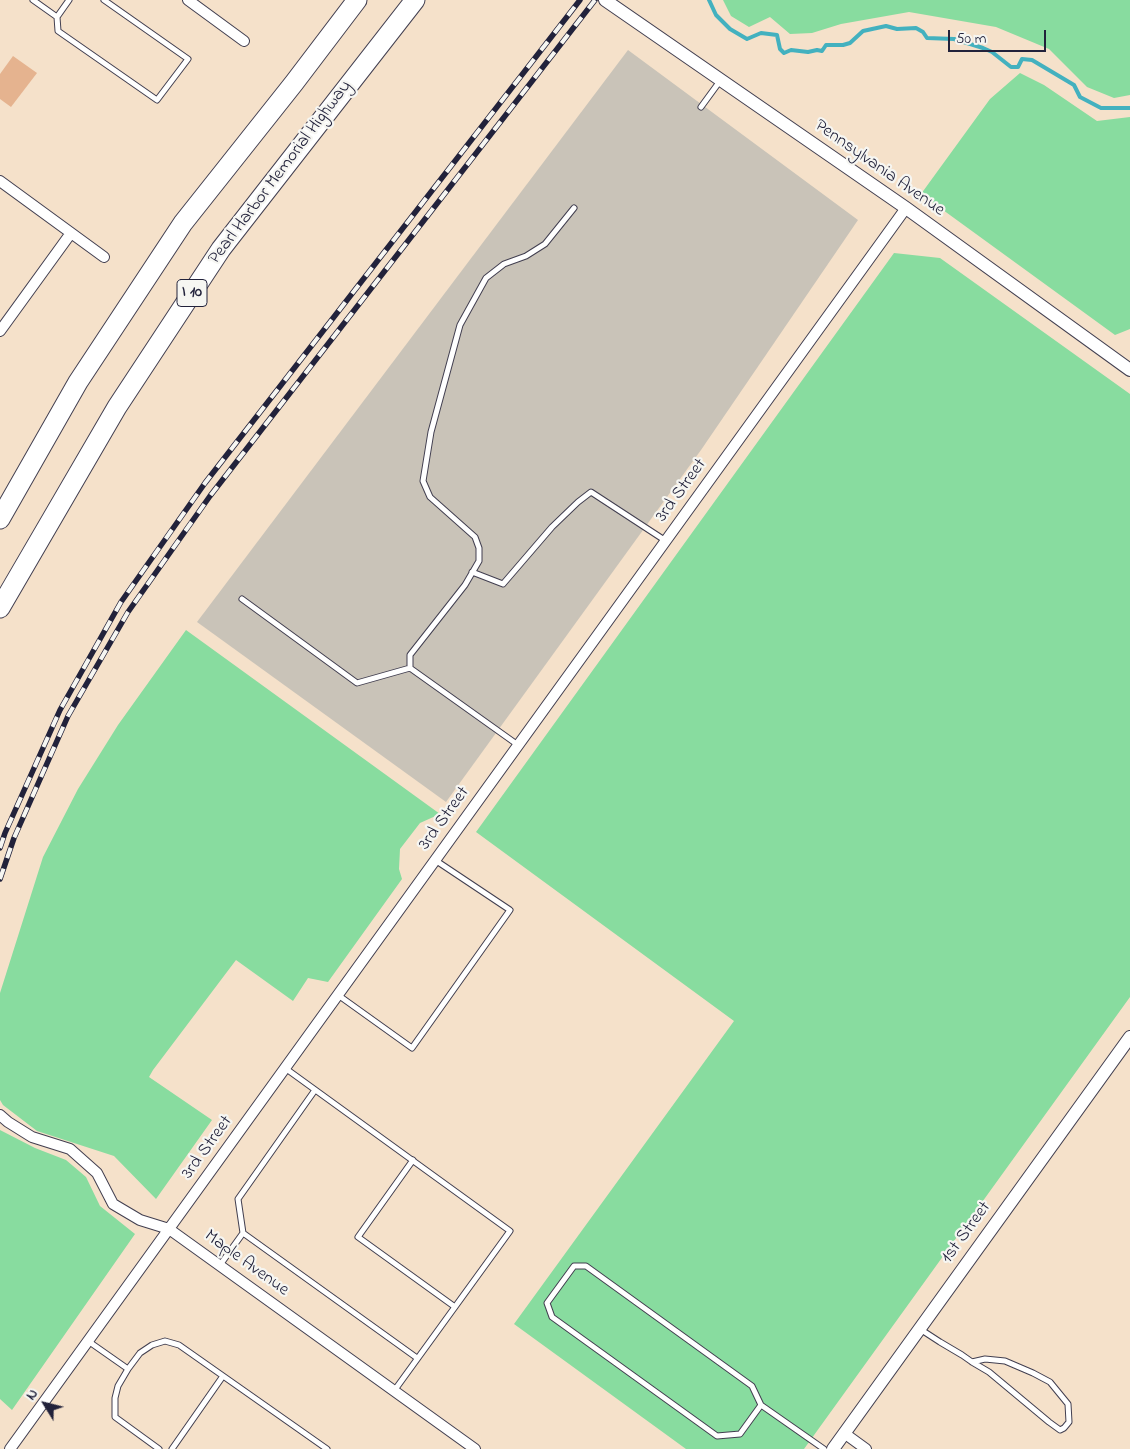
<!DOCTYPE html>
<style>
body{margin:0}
#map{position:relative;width:1130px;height:1449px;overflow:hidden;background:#f5e1ca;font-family:"Indie Flower",sans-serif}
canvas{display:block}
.north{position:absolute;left:20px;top:1379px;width:50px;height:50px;-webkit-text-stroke:4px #f6f6f2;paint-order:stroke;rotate:306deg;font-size:14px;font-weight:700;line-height:20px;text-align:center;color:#22223b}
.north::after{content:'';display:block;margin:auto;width:18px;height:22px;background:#22223b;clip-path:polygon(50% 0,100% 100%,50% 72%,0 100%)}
.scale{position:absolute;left:948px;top:30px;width:98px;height:22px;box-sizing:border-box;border:2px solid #22223b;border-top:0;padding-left:6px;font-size:15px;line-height:18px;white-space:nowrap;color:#22223b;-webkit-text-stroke:4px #f6f6f2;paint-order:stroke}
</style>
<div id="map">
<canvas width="1130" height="1449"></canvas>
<div class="north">N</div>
<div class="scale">50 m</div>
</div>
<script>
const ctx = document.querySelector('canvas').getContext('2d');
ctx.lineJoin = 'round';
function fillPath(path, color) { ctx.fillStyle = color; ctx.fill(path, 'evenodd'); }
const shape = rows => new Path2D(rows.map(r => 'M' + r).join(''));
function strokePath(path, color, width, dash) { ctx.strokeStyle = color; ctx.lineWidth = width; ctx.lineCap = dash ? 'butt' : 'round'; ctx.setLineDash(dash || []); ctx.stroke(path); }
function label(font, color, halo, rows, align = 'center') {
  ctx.font = font + ' "Indie Flower",sans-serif'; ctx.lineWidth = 4.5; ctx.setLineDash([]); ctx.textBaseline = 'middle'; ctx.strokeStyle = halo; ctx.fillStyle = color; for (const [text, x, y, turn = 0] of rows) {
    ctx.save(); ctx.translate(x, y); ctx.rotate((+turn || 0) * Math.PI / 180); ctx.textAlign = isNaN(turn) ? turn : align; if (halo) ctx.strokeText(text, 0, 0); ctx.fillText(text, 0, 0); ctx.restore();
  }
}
fillPath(shape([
 [628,50,858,220,701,450,446,802,197,622]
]), '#c9c3b8');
fillPath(shape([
 [723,0,1130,0,1130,95,1114,98,1087,87,1049,49,996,27,909,12,841,24,812,33,790,34,770,17,749,27,731,16],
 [1020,73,1044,85,1097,121,1130,117,1130,329,1115,335,921,194,990,99],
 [894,253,940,258,1130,394,1130,997,804,1449,686,1449,514,1324,734,1021,476,832],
 [186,630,440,814,420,823,400,849,399,869,402,879,328,982,308,978,293,1001,236,960,153,1070,149,1077,212,1120,156,1199,114,1156,37,1131,3,1105,0,1100,0,993,43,857,78,789,118,725],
 [0,1130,35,1148,66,1160,86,1177,100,1206,135,1234,12,1410,0,1399]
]), '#88dc9f');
strokePath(shape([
 [709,0,716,15,730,29,747,39,761,33,777,35,780,49,784,53,791,50,808,52,817,50,822,51,826,45,843,45,850,43,863,31,886,26,897,29,916,28,923,32,927,38,954,39,983,48,992,52,1011,67,1018,67,1022,59,1032,60,1074,85,1080,97,1101,108,1130,108]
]), '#43b1bf', 4);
fillPath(shape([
 [13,56,37,73,11,107,0,99,0,74]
]), '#e5b38f');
const service = shape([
 [33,0,57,17],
 [69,0,57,17,58,31,157,100,188,59,104,0],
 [701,107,720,81],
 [472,572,503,584,552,527,578,502,591,492,666,541],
 [242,599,357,683,410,668],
 [518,745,410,668,410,655,465,585,479,561,479,548,475,537,430,497,423,481,431,432,460,325,486,278,504,264,526,256,545,244,574,208],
 [338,995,412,1048,510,910,435,860],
 [285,1068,510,1231,394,1391],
 [315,1090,238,1199,243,1233,417,1358],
 [413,1160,358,1237,455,1307],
 [220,1265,243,1233],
 [920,1329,940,1342,962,1355,972,1362,989,1372,1049,1422,1060,1430,1064,1428,1069,1422,1068,1404,1050,1382,1033,1373,1005,1361,985,1359,972,1362],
 [88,1341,128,1369],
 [761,1405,740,1434,717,1436,552,1317,547,1303,574,1266,586,1266,752,1386,761,1405,824,1449],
 [159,1449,115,1417,115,1398,118,1386,128,1369,140,1353,152,1345,165,1341,179,1345,327,1449],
 [172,1449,223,1376]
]);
const minor = shape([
 [188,0,244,41],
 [0,181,104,257],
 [0,331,71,233],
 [0,1115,8,1122,32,1137,70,1149,97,1173,113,1204,140,1220,169,1229,475,1449],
 [844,1433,866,1449],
 [10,1449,906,208]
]);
const tertiary = shape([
 [605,0,906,208,1130,370],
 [833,1449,1130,1037]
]);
const motorway = shape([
 [0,519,78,382,183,223,294,83,357,0],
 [0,608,117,407,221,249,415,0]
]);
strokePath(service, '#423f50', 7);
strokePath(minor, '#423f50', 12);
strokePath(tertiary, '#423f50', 14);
strokePath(motorway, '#423f50', 21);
strokePath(service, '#fff', 5);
strokePath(minor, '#fff', 10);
strokePath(tertiary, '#fff', 12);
strokePath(motorway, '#fff', 19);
const rail = shape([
 [0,848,5,833,60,710,121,602,205,483,580,0],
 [0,879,14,838,68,716,128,612,210,496,595,0]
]);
strokePath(rail, '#22223b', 5.5);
strokePath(rail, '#f6f6f2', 4, [11]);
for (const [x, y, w] of [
 [192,293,30]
]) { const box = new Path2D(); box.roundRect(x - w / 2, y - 13.5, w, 27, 4); ctx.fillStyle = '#f6f6f2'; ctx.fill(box); strokePath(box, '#22223b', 1); }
label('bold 16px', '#22223b', null, [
 ["I 10",192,293]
]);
label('18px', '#22223b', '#f6f6f2', [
 ["Pennsylvania Avenue",879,169,35],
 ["Pearl Harbor Memorial Highway",281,173,-53],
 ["3rd Street",682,491,-54],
 ["3rd Street",445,819,-54],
 ["3rd Street",208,1148,-54],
 ["1st Street",967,1233,-54],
 ["Maple Avenue",246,1264,36]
]);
</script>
